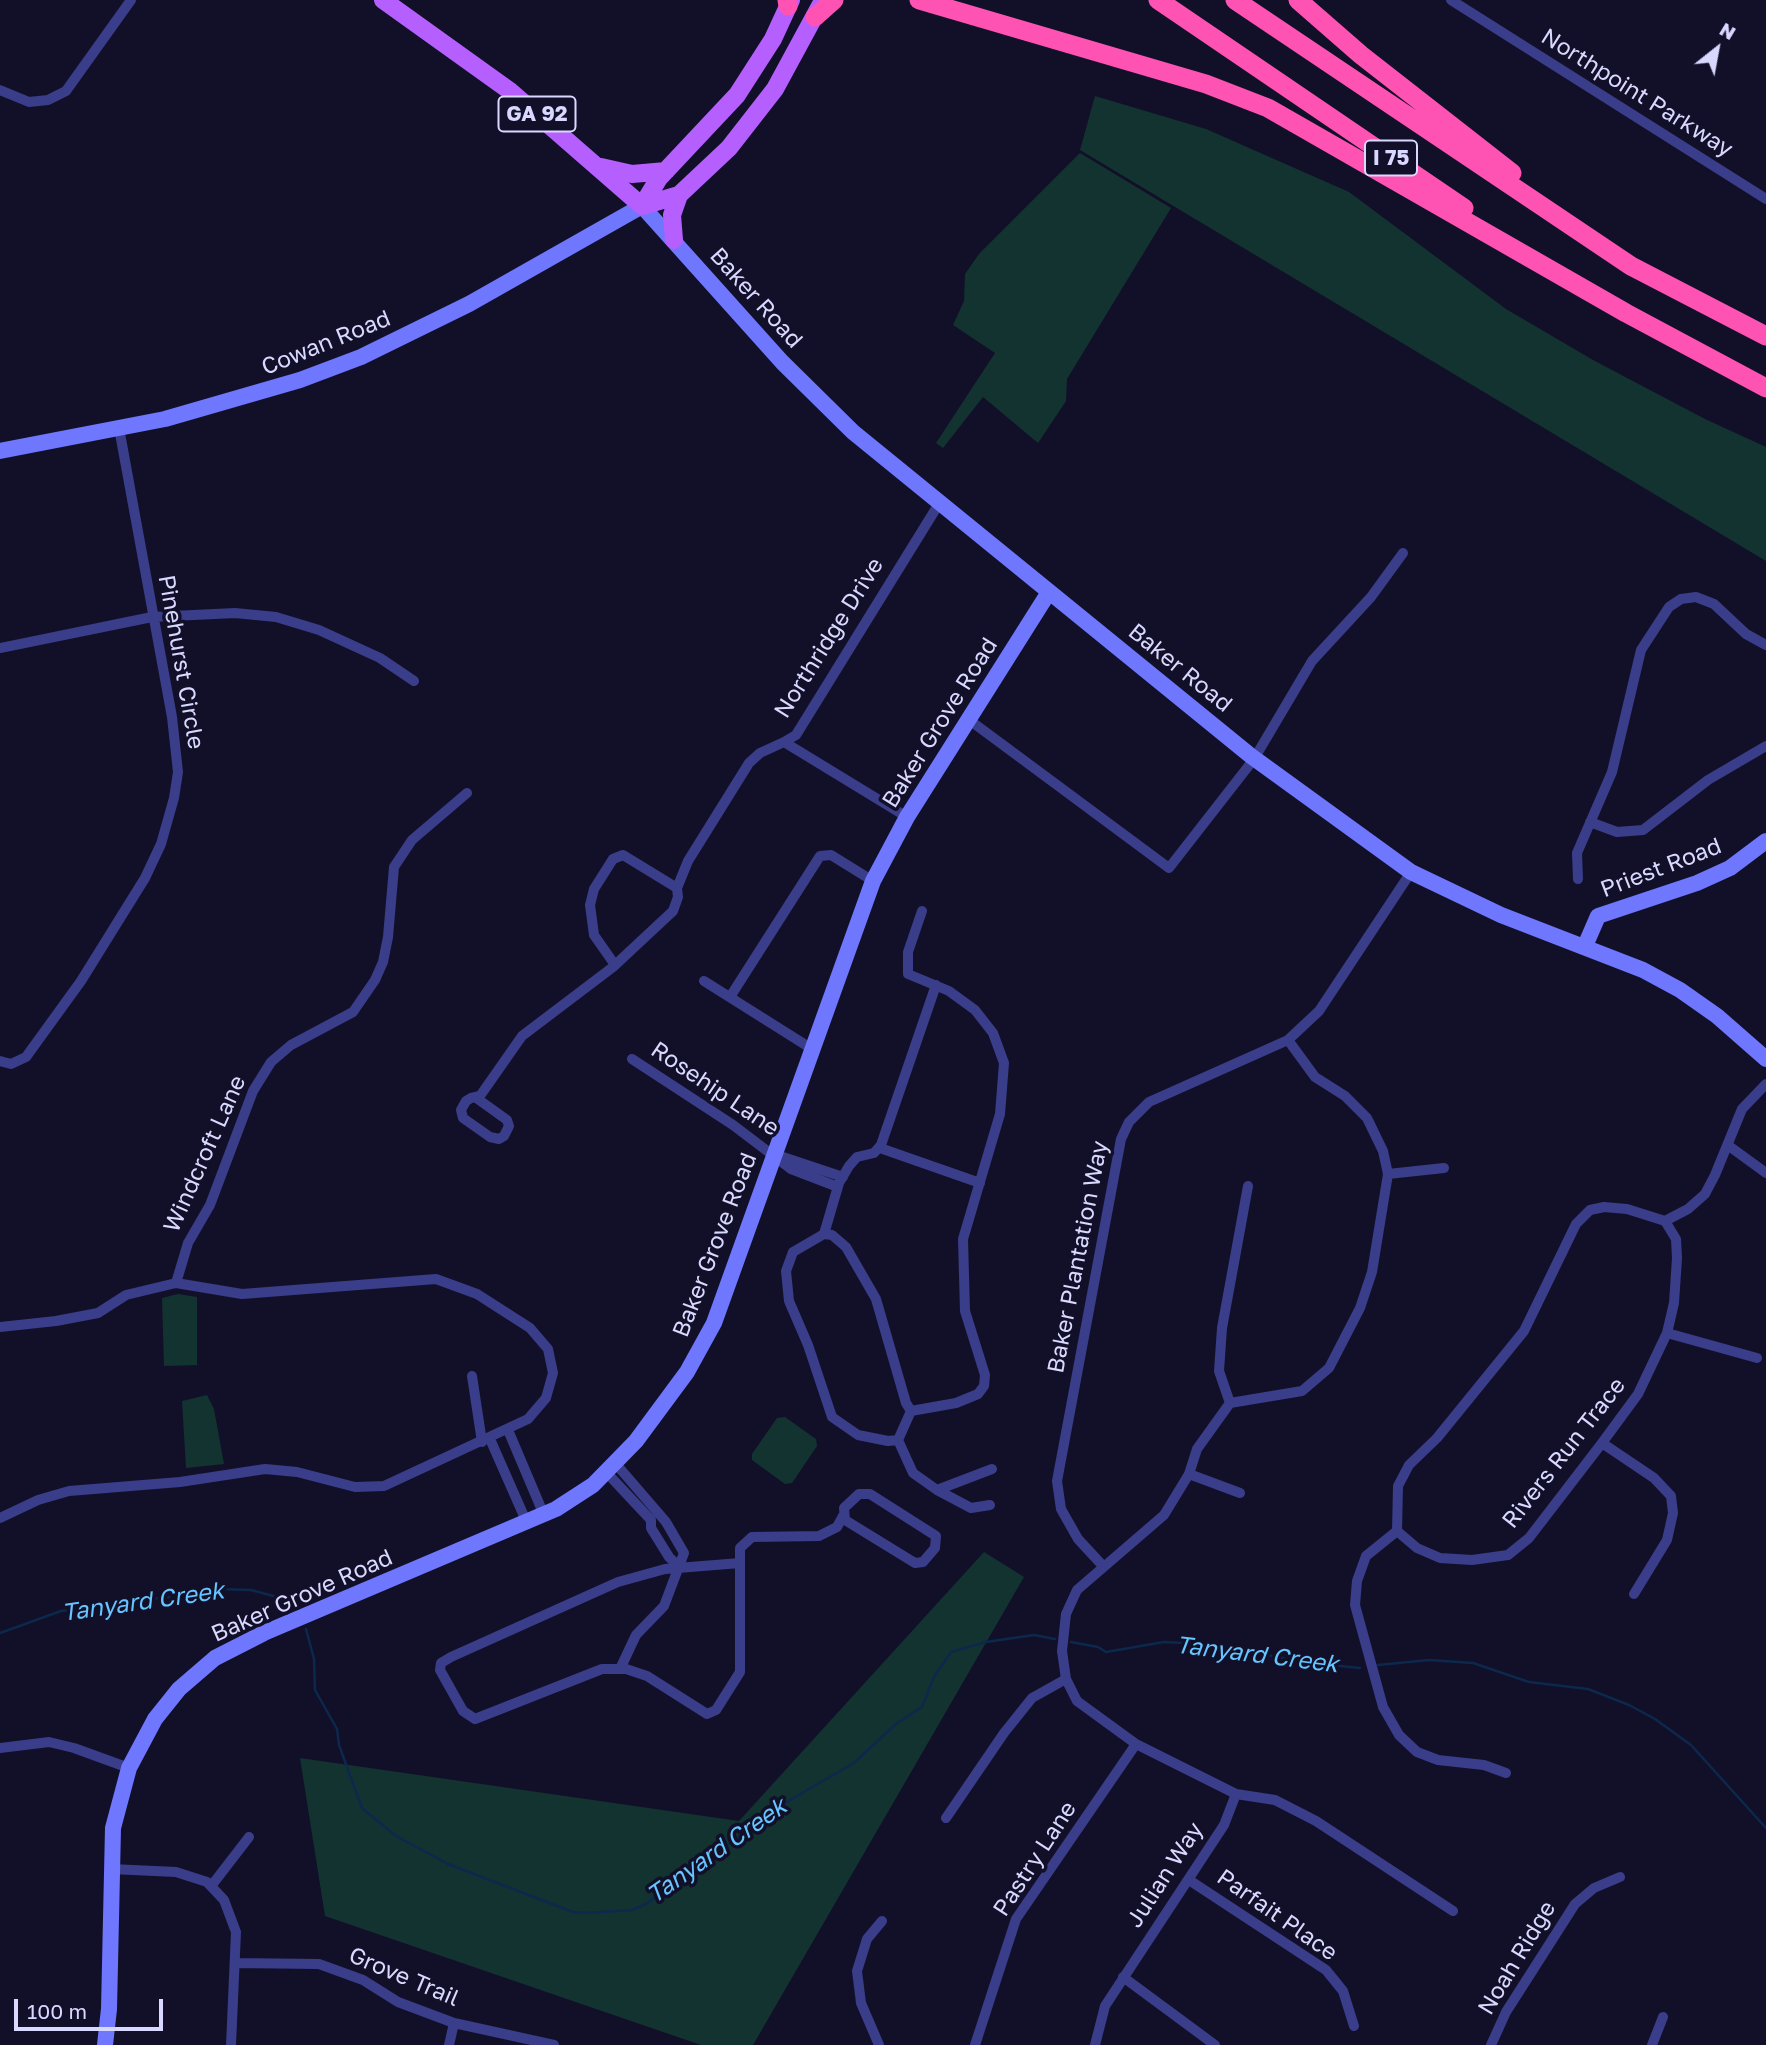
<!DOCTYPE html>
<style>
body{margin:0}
#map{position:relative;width:1766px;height:2045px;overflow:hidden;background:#121029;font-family:"Golos Text",sans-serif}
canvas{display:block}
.north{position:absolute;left:1682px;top:14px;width:70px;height:70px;-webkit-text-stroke:5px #121029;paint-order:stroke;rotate:31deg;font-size:19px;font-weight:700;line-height:28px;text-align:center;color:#d9d8ff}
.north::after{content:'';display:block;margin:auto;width:24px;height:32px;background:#d9d8ff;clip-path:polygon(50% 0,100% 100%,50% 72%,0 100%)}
.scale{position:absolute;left:14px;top:1999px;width:149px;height:32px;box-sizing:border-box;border:4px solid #d9d8ff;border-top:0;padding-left:9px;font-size:21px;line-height:24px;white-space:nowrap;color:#d9d8ff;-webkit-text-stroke:5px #121029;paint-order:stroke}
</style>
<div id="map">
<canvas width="1766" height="2045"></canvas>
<div class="north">N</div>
<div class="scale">100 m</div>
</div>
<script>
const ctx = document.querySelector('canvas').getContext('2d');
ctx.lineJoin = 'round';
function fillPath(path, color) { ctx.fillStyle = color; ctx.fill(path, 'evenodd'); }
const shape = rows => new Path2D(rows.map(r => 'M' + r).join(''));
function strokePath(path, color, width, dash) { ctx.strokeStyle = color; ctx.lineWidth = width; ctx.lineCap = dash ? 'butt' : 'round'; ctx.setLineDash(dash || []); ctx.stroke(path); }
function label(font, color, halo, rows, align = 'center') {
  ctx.font = font + ' "Golos Text",sans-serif'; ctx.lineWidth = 7; ctx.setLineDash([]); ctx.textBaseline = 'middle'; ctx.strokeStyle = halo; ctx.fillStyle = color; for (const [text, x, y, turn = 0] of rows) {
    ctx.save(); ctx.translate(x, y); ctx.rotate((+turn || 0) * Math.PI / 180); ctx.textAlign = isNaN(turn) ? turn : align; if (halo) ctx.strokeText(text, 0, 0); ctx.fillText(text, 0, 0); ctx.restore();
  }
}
fillPath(shape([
 [1095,96,1206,129,1349,192,1506,309,1593,360,1705,419,1766,447,1766,561,1080,150],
 [1080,153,1171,208,1067,379,1066,401,1038,443,983,397,943,448,936,443,995,353,953,325,964,301,965,274,979,254],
 [178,1294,197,1297,197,1365,164,1366,162,1298],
 [207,1395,214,1409,224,1464,186,1468,182,1401],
 [785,1417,816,1439,817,1446,792,1483,785,1484,752,1460,752,1454,777,1418],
 [984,1552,1024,1577,753,2045,701,2045,325,1916,300,1758,739,1821]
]), '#133330');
strokePath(shape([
 [306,1629,314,1659,315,1690,337,1729,339,1745,362,1808,396,1836,448,1864,573,1912,587,1913,632,1910,646,1904,790,1800,854,1763,897,1723,922,1707,934,1677,951,1652,986,1642,1034,1635,1055,1639],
 [0,1633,61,1611,167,1597,179,1598,216,1589,251,1590,288,1600],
 [1071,1642,1098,1647,1106,1652,1164,1642,1208,1644,1310,1663,1360,1668],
 [1378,1665,1429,1660,1473,1663,1529,1682,1588,1689,1629,1705,1655,1719,1691,1745,1766,1828]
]), '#0c284d', 2.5);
strokePath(shape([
 [1451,0,1766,199],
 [0,90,29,102,48,100,66,91,131,0],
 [0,648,152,617,235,613,276,617,319,630,380,658,414,681],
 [968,719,1169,868,1254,759,1312,661,1371,597,1403,553],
 [907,817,784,742,796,735,940,502],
 [1590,822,1617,832,1643,830,1708,780,1766,746],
 [1578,879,1577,853,1612,772,1641,650,1669,607,1681,599,1696,597,1714,604,1746,634,1766,645],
 [615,965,594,935,590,905,594,889,613,859,623,855,677,888],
 [704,981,812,1049],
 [730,997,820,856,831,855,873,881],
 [1288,1040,1315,1077,1345,1096,1367,1118,1383,1151,1388,1174,1372,1272,1360,1308,1329,1368,1302,1391,1230,1403,1197,1449,1189,1474,1164,1515,1077,1590,1066,1614,1062,1651,1066,1679,1077,1701,1136,1744,1236,1794,1275,1800,1316,1821,1453,1911],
 [632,1059,733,1125,791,1169,838,1187],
 [0,1061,11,1064,26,1057,81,981,145,878,161,844,174,798,178,772,172,717,119,428],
 [475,1097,507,1120,509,1126,504,1136,499,1139,490,1137,463,1118,461,1110,466,1101,471,1098,480,1096,522,1036,613,967,673,911,678,897,677,888,688,861,749,763,760,753,784,742],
 [1729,1146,1766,1173],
 [880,1148,980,1183],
 [777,1155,843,1177],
 [1388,1174,1444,1168],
 [1665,1221,1676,1239,1677,1258,1674,1303,1667,1333,1638,1394,1602,1443,1529,1538,1508,1555,1472,1560,1440,1558,1417,1548,1397,1531,1398,1486,1409,1465,1437,1438,1524,1331,1576,1224,1590,1210,1604,1207,1627,1209,1665,1221,1688,1209,1705,1194,1715,1175,1742,1109,1766,1084],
 [824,1234,839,1183,849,1166,857,1157,874,1153,881,1145,936,985],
 [176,1283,188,1243,210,1205,253,1091,271,1062,291,1045,353,1012,375,980,383,962,388,937,394,867,412,840,467,793],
 [0,1327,56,1321,98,1313,126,1295,176,1283,242,1294,436,1279,477,1294,530,1328,548,1349,553,1373,546,1398,528,1419,384,1486,355,1487,297,1472,265,1469,180,1482,69,1491,38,1500,0,1518],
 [1667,1333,1757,1358],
 [472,1376,482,1442],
 [1230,1403,1219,1371,1222,1328,1248,1186],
 [911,1411,898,1440,888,1441,858,1435,832,1417,808,1345,789,1301,786,1271,793,1252,824,1234,832,1235,846,1247,876,1299,906,1403,911,1411,956,1403,978,1394,984,1386,985,1375,965,1311,963,1239,1000,1114,1004,1063,993,1033,975,1010,949,991,908,974,908,952,922,911],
 [508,1430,544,1515],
 [490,1439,527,1523],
 [898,1440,913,1473,937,1490,992,1469],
 [1602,1443,1654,1478,1671,1496,1673,1513,1667,1540,1634,1594],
 [616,1464,666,1522,684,1553,664,1606,636,1635,620,1669],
 [607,1473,651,1520,651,1528,669,1557,679,1567],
 [1189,1474,1240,1493],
 [937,1490,971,1508,990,1505],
 [859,1494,870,1494,936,1536,935,1548,923,1562,915,1563,845,1520,844,1508,859,1494],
 [1397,1531,1366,1556,1357,1581,1355,1605,1383,1707,1399,1735,1417,1752,1438,1760,1484,1765,1506,1773],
 [740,1563,665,1569,618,1582,451,1657,441,1663,440,1670,463,1711,475,1719,602,1669,626,1669,647,1676,707,1714,716,1710,740,1672,740,1548,752,1537,819,1536,837,1527,843,1516],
 [1103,1566,1078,1539,1061,1509,1057,1481,1121,1139,1129,1122,1149,1102,1288,1040,1319,1011,1411,872],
 [0,1748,49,1742,74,1748,129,1768],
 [946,1818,1004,1733,1032,1698,1066,1679],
 [111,1869,176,1872,207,1882,224,1900,236,1932,231,2045],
 [1189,1880,1326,1970,1343,1991,1354,2026],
 [212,1885,249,1837],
 [236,1963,319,1964,363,1980,398,2002,454,2023,554,2045],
 [1123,1977,1215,2045],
 [449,2045,454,2023],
 [879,2045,861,2003,857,1971,867,1939,882,1921],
 [975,2045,1016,1919,1136,1744],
 [1095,2045,1105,2006,1224,1825,1236,1794],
 [1491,2045,1506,2012,1575,1904,1594,1888,1620,1877],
 [1652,2045,1663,2017]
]), '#3a3d89', 10);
strokePath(shape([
 [0,451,165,419,300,380,361,357,469,304,642,206,782,362,853,432,1251,756,1411,872,1501,915,1643,970,1680,990,1717,1016,1766,1059],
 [1585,946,1598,916,1697,883,1730,868,1766,841],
 [105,2045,109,2009,113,1828,129,1768,155,1719,179,1689,215,1658,264,1633,556,1509,593,1485,636,1441,687,1372,714,1323,873,881,907,817,1049,592]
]), '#6f77ff', 16);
strokePath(shape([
 [383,0,510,91,642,206],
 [601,167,632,174,666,171],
 [642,206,679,195,729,148,775,89,820,6],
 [642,206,659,178,737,95,773,39,791,0],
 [674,240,672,215,679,195]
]), '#b65fff', 18);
strokePath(shape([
 [787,0,788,6],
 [919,0,1206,84,1268,108,1626,313,1766,388],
 [1158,0,1464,208],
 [1235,0,1631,266,1766,336],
 [1298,0,1361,55,1512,173],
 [815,17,834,0]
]), '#ff53b3', 19);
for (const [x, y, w] of [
 [537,114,77],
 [1391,158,52]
]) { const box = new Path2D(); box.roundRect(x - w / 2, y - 17.5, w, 35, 5); ctx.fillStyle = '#121029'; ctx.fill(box); strokePath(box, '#d9d8ff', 2); }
label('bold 21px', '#d9d8ff', null, [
 ["GA 92",537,114],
 ["I 75",1391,158]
]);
label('23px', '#d9d8ff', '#121029', [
 ["Northpoint Parkway",1637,93,32],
 ["Baker Road",756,298,48],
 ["Cowan Road",326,343,-22],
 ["Northridge Drive",829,638,-58],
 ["Pinehurst Circle",181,662,80],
 ["Baker Road",1180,668,39],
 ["Baker Grove Road",940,723,-58],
 ["Priest Road",1661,868,-21],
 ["Rosehip Lane",715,1089,34],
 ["Windcroft Lane",205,1154,-66],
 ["Baker Grove Road",715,1245,-69],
 ["Baker Plantation Way",1078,1257,-79],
 ["Rivers Run Trace",1564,1453,-52],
 ["Baker Grove Road",302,1596,-24],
 ["Pastry Lane",1035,1859,-57],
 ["Julian Way",1165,1875,-57],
 ["Parfait Place",1277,1915,35],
 ["Noah Ridge",1517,1958,-59],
 ["Grove Trail",404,1977,23]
]);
label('italic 24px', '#66c4ff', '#121029', [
 ["Tanyard Creek",143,1602,-8],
 ["Tanyard Creek",1257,1655,7],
 ["Tanyard Creek",717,1851,-35]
]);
</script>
